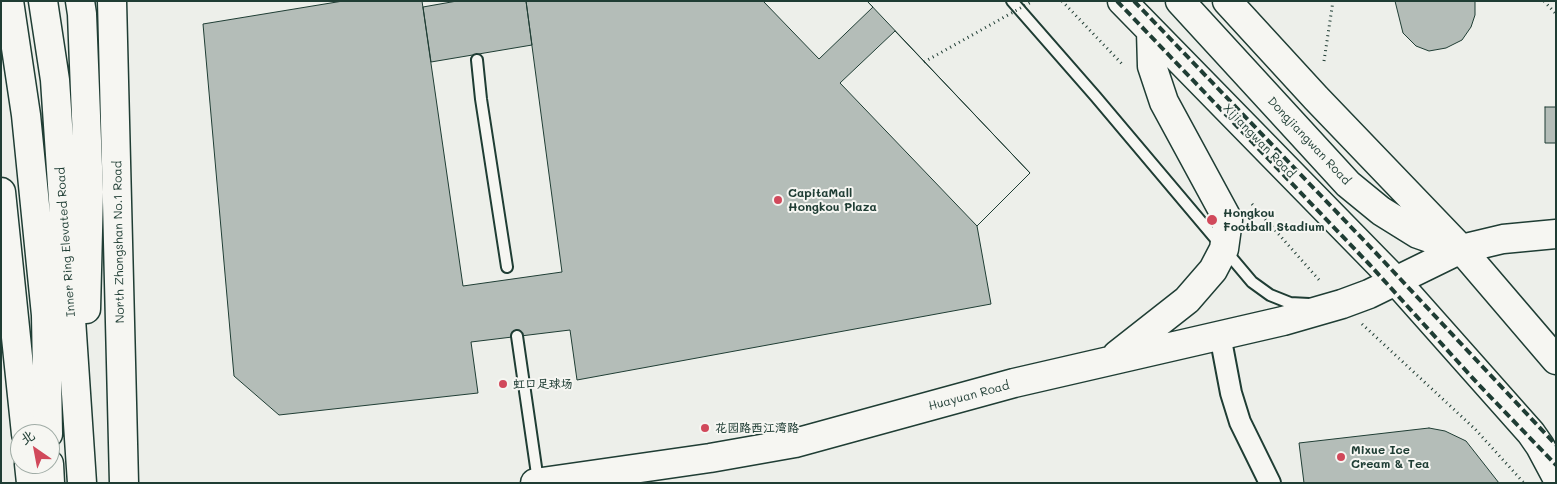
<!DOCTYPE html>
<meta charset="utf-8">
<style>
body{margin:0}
#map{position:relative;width:1557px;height:484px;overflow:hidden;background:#edefea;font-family:Mali,"LXGW WenKai TC",sans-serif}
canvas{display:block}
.frame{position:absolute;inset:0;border:2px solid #1f3d34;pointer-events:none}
.north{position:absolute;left:10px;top:424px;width:50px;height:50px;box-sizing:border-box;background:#f6f6f2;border:1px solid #a0aca6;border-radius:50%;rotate:327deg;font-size:14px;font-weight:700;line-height:20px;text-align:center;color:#1f3d34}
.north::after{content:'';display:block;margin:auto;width:18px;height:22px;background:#d1495b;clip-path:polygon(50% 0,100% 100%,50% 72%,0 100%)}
</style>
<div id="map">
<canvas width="1557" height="484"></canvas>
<div class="frame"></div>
<div class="north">北</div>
</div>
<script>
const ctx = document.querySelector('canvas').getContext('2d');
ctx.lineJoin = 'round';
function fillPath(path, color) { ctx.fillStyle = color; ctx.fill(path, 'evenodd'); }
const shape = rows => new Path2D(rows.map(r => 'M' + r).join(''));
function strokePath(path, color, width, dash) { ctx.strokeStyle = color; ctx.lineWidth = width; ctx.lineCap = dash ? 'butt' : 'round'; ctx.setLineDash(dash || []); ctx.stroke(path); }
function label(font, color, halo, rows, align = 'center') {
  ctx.font = font + ' Mali,"LXGW WenKai TC",sans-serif'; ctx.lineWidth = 4; ctx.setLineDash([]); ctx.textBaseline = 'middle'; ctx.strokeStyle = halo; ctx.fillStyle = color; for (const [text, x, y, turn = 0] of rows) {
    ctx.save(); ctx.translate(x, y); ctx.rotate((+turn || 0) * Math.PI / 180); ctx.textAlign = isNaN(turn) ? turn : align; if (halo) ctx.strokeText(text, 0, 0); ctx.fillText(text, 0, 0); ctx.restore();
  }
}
const building = shape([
 [343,1,422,1,463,286,562,272,526,1,867,1,1030,173,977,226,991,304,577,380,570,330,471,342,478,393,279,415,234,376,203,24,343,1],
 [457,1,526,1,532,45,431,62,423,7,457,1],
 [763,1,867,1,873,7,819,59,763,1],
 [1395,1,1475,1,1475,15,1471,27,1462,40,1446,48,1429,51,1416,46,1403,33,1395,1],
 [895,31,1030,173,977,226,840,83,895,31],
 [1545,107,1556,107,1556,143,1545,143,1545,107],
 [1429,428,1445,431,1466,441,1499,483,1304,483,1299,443,1429,428]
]);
fillPath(building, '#b4bdb8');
strokePath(building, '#1f3d34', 1);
const service = shape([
 [1012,1,1096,97,1252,282,1270,295,1290,303,1309,304],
 [477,60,481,99,507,267],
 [517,336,538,481]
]);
const minor = shape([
 [1220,335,1231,393,1240,422,1270,483]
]);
const secondary = shape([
 [1122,1,1396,281,1531,433,1540,446,1556,476],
 [1180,1,1348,184,1381,211,1418,234,1455,247],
 [1227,1,1316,98,1461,249,1556,360],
 [1117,355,1187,300,1213,270,1224,249,1228,220,1164,102,1152,66,1151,31],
 [535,483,710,458,795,443,1014,383,1283,321,1342,304,1369,294,1461,249,1503,239,1556,234]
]);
const primary = shape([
 [112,1,124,483],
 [1,192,26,434],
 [29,464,31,483]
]);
const trunk = shape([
 [9,1,26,115,46,315,48,434],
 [43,1,55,80,82,483],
 [80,1,82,14,89,192,86,309],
 [49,464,50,483]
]);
strokePath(service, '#1f3d34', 14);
strokePath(minor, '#1f3d34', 24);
strokePath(secondary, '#1f3d34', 31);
strokePath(primary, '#1f3d34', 31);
strokePath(trunk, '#1f3d34', 31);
strokePath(shape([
 [1062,1,1124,66],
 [1544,1,1556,14],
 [1324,61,1333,1],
 [1252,204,1321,282],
 [1362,324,1475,429,1524,483]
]), '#1f3d34', 3, [1, 4]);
strokePath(service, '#f6f6f2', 10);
strokePath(minor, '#f6f6f2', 20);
strokePath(secondary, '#f6f6f2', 28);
strokePath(primary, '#f6f6f2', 28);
strokePath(trunk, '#f6f6f2', 28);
strokePath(shape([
 [1117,1,1370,265,1479,385,1556,465],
 [1134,1,1376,253,1556,445]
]), '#1f3d34', 4, [8, 4]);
strokePath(shape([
 [924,62,1033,1]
]), '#1f3d34', 3, [1, 4]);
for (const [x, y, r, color] of [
 [778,200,5,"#d1495b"],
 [1212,220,6,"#d1495b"],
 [503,384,5,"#d1495b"],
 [705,428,5,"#d1495b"],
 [1341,457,5,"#d1495b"]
]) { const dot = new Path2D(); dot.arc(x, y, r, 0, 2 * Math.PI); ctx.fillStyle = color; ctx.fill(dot); strokePath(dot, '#f6f6f2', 2); }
label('12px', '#1f3d34', '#f6f6f2', [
 ["Xijiangwan Road",1259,141,46],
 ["Dongjiangwan Road",1309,141,47],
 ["Inner Ring Elevated Road",66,242,-94],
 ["North Zhongshan No.1 Road",119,242,-91],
 ["Huayuan Road",969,396,-15]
]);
label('bold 12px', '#1f3d34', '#f6f6f2', [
 ["CapitaMall",788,193],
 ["Hongkou Plaza",788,207],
 ["Hongkou",1223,213],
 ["Football Stadium",1223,227],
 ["虹口足球场",513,384],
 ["花园路西江湾路",715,428],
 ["Mixue Ice",1351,450],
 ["Cream & Tea",1351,464]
], 'left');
</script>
